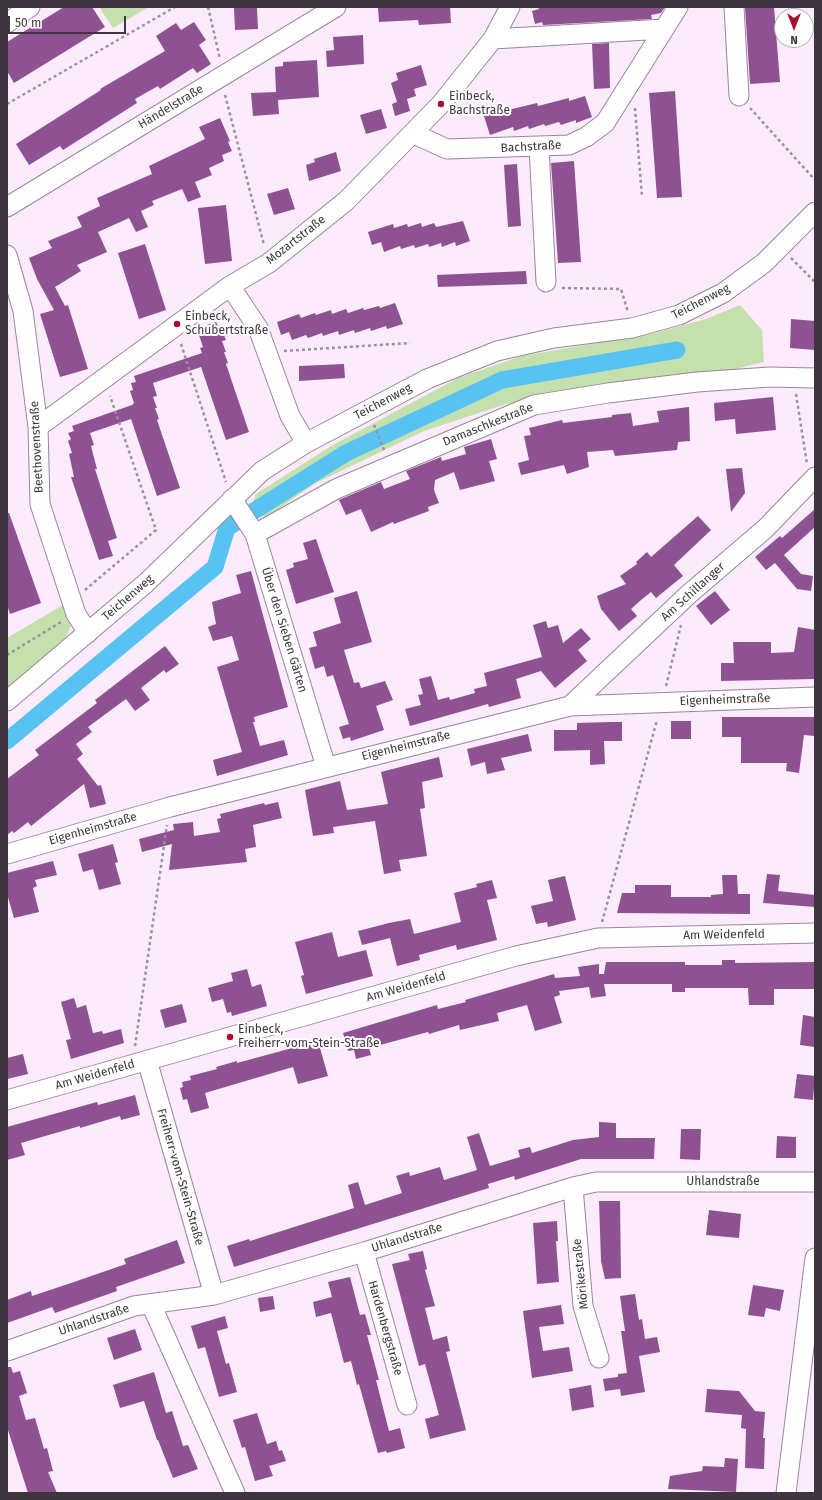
<!DOCTYPE html>
<meta charset="utf-8">
<style>
body{margin:0}
#map{position:relative;width:822px;height:1500px;overflow:hidden;background:#fceafd;font-family:"Fira Sans",sans-serif}
canvas{display:block}
.frame{position:absolute;inset:0;border:8px solid #3e353e;pointer-events:none}
.north{position:absolute;left:774px;top:8px;width:40px;height:40px;box-sizing:border-box;background:#fefefe;border:1px solid #b1aeb1;border-radius:50%;rotate:180deg;font-size:11px;font-weight:700;line-height:16px;text-align:center;color:#3e353e}
.north::after{content:'';display:block;margin:auto;width:14px;height:18px;background:#a70f30;clip-path:polygon(50% 0,100% 100%,50% 72%,0 100%)}
.scale{position:absolute;left:8px;top:16px;width:118px;height:18px;box-sizing:border-box;border:2px solid #3e353e;border-top:0;padding-left:5px;font-size:12px;line-height:14px;white-space:nowrap;color:#3e353e;-webkit-text-stroke:3px #fefefe;paint-order:stroke}
</style>
<div id="map">
<canvas width="822" height="1500"></canvas>
<div class="frame"></div>
<div class="north">N</div>
<div class="scale">50 m</div>
</div>
<script>
const ctx = document.querySelector('canvas').getContext('2d');
ctx.lineJoin = 'round';
function fillPath(path, color) { ctx.fillStyle = color; ctx.fill(path, 'evenodd'); }
const shape = rows => new Path2D(rows.map(r => 'M' + r).join(''));
function strokePath(path, color, width, dash) { ctx.strokeStyle = color; ctx.lineWidth = width; ctx.lineCap = dash ? 'butt' : 'round'; ctx.setLineDash(dash || []); ctx.stroke(path); }
function label(font, color, halo, rows, align = 'center') {
  ctx.font = font + ' "Fira Sans",sans-serif'; ctx.lineWidth = 4; ctx.setLineDash([]); ctx.textBaseline = 'middle'; ctx.strokeStyle = halo; ctx.fillStyle = color; for (const [text, x, y, turn = 0] of rows) {
    ctx.save(); ctx.translate(x, y); ctx.rotate((+turn || 0) * Math.PI / 180); ctx.textAlign = isNaN(turn) ? turn : align; if (halo) ctx.strokeText(text, 0, 0); ctx.fillText(text, 0, 0); ctx.restore();
  }
}
fillPath(shape([
 [99,7,149,7,113,28],
 [740,305,762,330,764,362,723,372,506,404,424,431,314,484,267,517,262,516,253,502,256,494,331,446,458,378,522,356,654,333,706,319],
 [63,605,71,625,66,638,7,688,7,638]
]), '#c4e1ad');
strokePath(shape([
 [7,741,215,567,227,528,346,453,502,380,677,350]
]), '#58c2f3', 17);
fillPath(shape([
 [64,7,92,7,105,27,14,83,7,71,7,42],
 [257,7,258,29,235,30,234,8],
 [382,7,450,7,451,23,419,25,418,20,379,22,378,8],
 [538,7,665,7,661,13,651,15,652,19,543,25,542,22,535,24,532,11,539,9],
 [745,7,774,7,780,82,750,84],
 [194,22,206,40,199,45,211,64,197,73,193,68,160,89,158,86,135,99,137,103,63,150,60,146,29,165,16,144,101,90,100,89,165,51,156,36,176,23,181,30],
 [363,35,364,64,327,67,326,51,334,50,333,37],
 [609,43,610,88,594,89,592,44],
 [317,60,319,97,278,100,279,114,253,116,251,93,276,92,275,67,283,66,283,62],
 [421,65,427,85,414,89,416,96,407,99,410,111,395,116,392,104,397,102,391,83,398,80,396,73],
 [675,91,682,197,657,198,649,93],
 [585,96,592,117,576,123,576,120,561,125,559,122,545,126,544,124,529,129,528,126,514,131,513,127,490,135,483,113,506,106,508,110,537,103,538,106,569,98,569,101],
 [381,109,387,128,366,134,360,115],
 [220,118,230,141,228,142,232,151,222,155,224,161,209,168,212,175,195,182,201,197,188,202,182,189,152,201,154,205,141,211,148,227,136,232,129,218,98,232,107,252,77,265,81,271,55,287,65,306,68,305,88,369,60,377,40,314,54,310,37,279,29,258,52,248,48,241,82,227,77,217,100,206,97,198,152,174,149,166,205,139,199,127],
 [336,152,341,171,309,181,306,165,315,162,314,159],
 [574,161,581,262,558,263,551,163],
 [517,164,521,226,508,227,504,165],
 [288,188,295,209,274,215,267,194],
 [226,205,232,261,205,264,198,208],
 [463,221,470,241,456,246,455,242,442,247,441,243,429,247,428,244,415,248,414,245,401,249,400,246,384,252,381,242,372,245,368,232,393,224,394,228,407,224,408,227,421,223,422,227,434,223,436,227],
 [145,244,166,310,139,319,118,253],
 [526,271,527,284,438,287,437,275],
 [395,303,403,324,387,329,386,326,371,331,370,328,355,333,354,330,339,335,338,331,323,336,322,333,308,338,306,335,292,340,289,332,281,335,277,322,299,314,301,318,315,313,316,315,331,310,332,314,346,309,348,313,363,308,364,310,379,306,380,308],
 [791,319,815,321,815,350,790,348],
 [216,322,219,328,221,328,226,340,222,341,226,352,224,352,228,363,226,364,249,432,226,440,201,367,153,383,157,396,153,397,157,408,155,408,159,419,157,420,180,488,157,496,131,419,90,433,94,445,91,446,97,469,95,469,117,538,108,541,113,556,99,560,71,477,74,477,69,454,72,453,68,441,71,439,68,433,74,431,72,426,132,405,134,403,130,391,133,390,131,383,136,382,134,376,202,353,200,348,203,347,199,335,203,334,201,327],
 [344,364,345,378,299,381,299,366],
 [773,397,776,430,736,434,735,419,715,421,714,403],
 [689,407,690,441,678,442,677,450,615,456,613,450,587,452,589,467,567,474,564,465,521,475,518,463,529,460,524,436,531,435,529,428,562,420,563,423,612,417,612,415,631,413,633,426,659,422,657,411],
 [491,439,497,459,489,461,495,481,460,490,454,472,435,480,434,490,439,503,428,507,429,511,394,524,393,522,371,532,361,509,346,515,339,500,341,499,381,482,384,489,410,479,406,471,441,457,442,461,466,454,464,447],
 [742,468,745,493,731,512,726,469],
 [815,509,815,527,784,555,801,574,813,576,811,591,797,589,775,563,766,570,755,557,780,536,782,538],
 [7,513,9,513,41,603,10,614,7,605],
 [698,516,711,530,674,565,683,576,656,598,651,592,641,600,631,609,637,616,619,631,601,609,597,596,626,584,620,576,637,564,636,562,647,552,651,557],
 [316,539,334,592,296,604,286,570,294,567,293,563,308,559,303,543],
 [251,571,288,707,254,717,255,722,253,722,260,746,284,740,288,755,217,776,213,760,242,752,217,667,239,660,232,636,213,641,208,627,216,624,212,602,241,593,236,575],
 [357,591,372,642,344,650,354,683,359,682,361,688,385,681,393,700,376,706,384,730,351,741,350,737,343,739,339,727,349,724,333,675,327,677,324,666,315,669,309,648,317,646,313,632,341,623,334,598],
 [715,591,730,610,711,625,696,606],
 [546,621,548,628,558,625,563,643,581,628,591,639,578,650,587,661,555,688,541,671,516,679,521,698,489,707,488,704,410,726,405,709,421,705,418,695,423,694,419,679,431,676,438,700,449,697,450,700,475,693,474,689,487,686,484,673,542,657,533,625],
 [798,627,815,630,814,679,721,681,721,663,734,663,733,642,771,642,771,653,794,652],
 [165,646,179,664,166,673,164,670,141,688,150,700,135,711,126,699,88,727,92,732,76,744,83,754,77,759,98,786,101,785,106,804,90,808,84,784,31,826,28,822,14,833,12,831,7,835,7,779,39,755,35,750,97,703,95,700],
 [722,717,815,717,814,736,804,735,799,773,786,771,787,763,741,763,741,737,722,737],
 [671,721,691,721,691,739,671,739],
 [611,722,622,722,622,741,604,741,605,764,590,765,590,750,554,751,554,730,577,730,577,723],
 [528,734,532,751,501,758,505,770,487,774,485,762,471,766,467,749],
 [439,757,443,777,422,782,425,808,420,809,427,856,399,860,401,871,384,874,375,821,333,827,334,833,313,836,305,790,340,781,347,810,388,804,381,772],
 [278,802,282,818,253,825,256,847,245,849,247,862,169,870,172,844,142,852,139,839,174,830,173,824,193,822,194,836,220,832,217,819,221,818,220,814,264,803,265,805],
 [113,844,118,862,115,863,121,884,99,890,93,869,83,872,78,854],
 [53,861,57,875,35,880,37,886,33,888,39,912,14,918,7,894,7,873],
 [767,874,780,875,778,891,815,895,815,907,763,903],
 [722,875,737,875,738,894,750,894,750,914,617,913,622,893,635,893,635,885,671,885,671,897,711,897,711,895,723,894],
 [565,876,576,920,548,927,547,922,536,924,531,906,553,901,548,880],
 [492,880,497,898,487,900,497,940,457,950,456,945,419,955,420,960,397,966,390,938,362,945,358,931,389,923,410,919,414,934,461,922,454,893,477,887,476,884],
 [332,932,338,957,366,950,373,976,306,994,301,976,304,975,295,942],
 [722,960,735,960,735,963,815,962,815,989,774,989,774,1005,749,1005,748,988,685,988,685,992,672,992,672,984,604,984,606,996,591,998,589,987,559,991,560,995,554,997,562,1023,535,1031,527,1005,497,1013,499,1021,460,1030,459,1025,429,1034,428,1032,369,1048,371,1055,356,1059,354,1050,348,1051,343,1033,437,1005,438,1009,466,1002,465,1000,554,974,555,978,580,976,578,967,599,964,599,974,604,974,606,962,685,962,685,965,722,965],
 [247,969,252,987,261,984,267,1006,232,1016,231,1012,227,1013,223,999,212,1002,208,988,233,981,231,973],
 [74,998,77,1008,86,1005,93,1033,102,1031,103,1034,121,1029,124,1043,71,1059,66,1040,71,1039,61,1002],
 [182,1004,187,1022,165,1028,160,1010],
 [803,1015,815,1017,815,1047,800,1045],
 [318,1041,328,1076,298,1084,293,1067,205,1093,209,1108,191,1113,187,1099,183,1100,180,1088,183,1087,182,1082,191,1080,190,1076,217,1069,216,1067,237,1061,237,1063],
 [23,1054,28,1074,7,1079,7,1058],
 [797,1074,815,1076,813,1100,794,1098],
 [135,1095,140,1115,121,1120,120,1116,80,1128,80,1126,21,1143,25,1155,7,1160,7,1127,97,1102,98,1105],
 [599,1122,616,1123,616,1138,655,1138,654,1159,581,1159,515,1180,514,1176,488,1184,489,1188,234,1267,227,1246,249,1239,250,1241,354,1208,348,1185,358,1182,365,1205,402,1193,396,1176,409,1172,410,1176,440,1167,444,1180,477,1170,467,1137,479,1133,490,1166,520,1157,518,1150,530,1147,532,1153,573,1140,599,1137],
 [681,1129,701,1129,700,1160,680,1159],
 [777,1136,796,1137,796,1158,776,1158],
 [599,1201,620,1201,621,1278,605,1279,601,1261],
 [709,1210,741,1214,739,1238,706,1235],
 [557,1221,558,1241,556,1241,559,1282,537,1284,533,1223],
 [177,1240,185,1263,116,1287,117,1291,55,1313,52,1307,7,1323,7,1300,31,1291,32,1296,74,1282,126,1264,124,1259],
 [423,1251,427,1269,425,1270,435,1306,425,1308,433,1340,447,1336,450,1351,446,1352,466,1430,430,1439,425,1419,439,1415,425,1364,419,1366,392,1264,410,1260,408,1254],
 [350,1277,360,1315,365,1314,371,1335,367,1335,379,1380,376,1380,389,1431,400,1428,405,1448,387,1453,386,1451,378,1453,359,1384,357,1385,351,1361,344,1363,331,1313,316,1317,313,1302,332,1297,328,1282],
 [753,1285,784,1290,780,1311,766,1308,764,1317,748,1315],
 [635,1294,639,1320,642,1319,645,1339,657,1337,660,1352,639,1356,645,1392,621,1396,620,1389,605,1391,603,1379,618,1377,618,1374,627,1373,621,1331,625,1331,620,1296],
 [273,1296,275,1309,260,1312,258,1298],
 [561,1305,564,1324,539,1327,543,1351,569,1347,573,1371,532,1378,523,1311],
 [225,1316,228,1328,217,1331,226,1364,229,1363,237,1392,219,1397,205,1347,198,1349,191,1326],
 [135,1329,142,1350,114,1360,107,1338],
 [7,1367,11,1367,13,1373,20,1371,27,1393,19,1396,26,1420,35,1418,44,1449,47,1448,53,1471,48,1472,57,1493,28,1493,7,1427],
 [154,1372,166,1413,172,1411,183,1446,188,1445,198,1469,173,1478,158,1440,157,1440,144,1401,120,1408,113,1385],
 [591,1385,594,1407,572,1411,569,1389],
 [707,1389,739,1391,755,1411,765,1412,763,1438,765,1438,764,1469,745,1468,746,1429,741,1428,742,1415,705,1412],
 [257,1413,267,1444,276,1441,279,1451,282,1450,286,1461,269,1466,273,1476,255,1481,245,1447,242,1448,233,1420],
 [725,1458,738,1459,736,1492,668,1489,670,1476,702,1471,703,1466,724,1467]
]), '#8e5293');
const minor = shape([
 [734,7,739,96],
 [7,23,30,7],
 [493,39,664,29],
 [414,134,447,149,569,145,586,137,605,123,678,7],
 [539,147,546,282],
 [7,207,336,7],
 [7,255,23,311,38,427,40,504,76,614,88,633],
 [230,286,258,328,290,416,306,443],
 [38,427,230,286,269,263,346,201,441,104,493,39,510,7],
 [232,499,255,534,326,767],
 [255,534,336,489,534,405,608,393,697,382,770,377,815,378],
 [7,701,146,583,262,471,306,443,427,379,497,351,554,338,632,328,679,315,723,293,764,263,815,212],
 [570,706,689,594,766,528,815,477],
 [7,854,170,807,570,706,815,697],
 [147,1060,214,1295],
 [7,1100,516,956,598,938,815,933],
 [573,1187,583,1306,599,1358],
 [364,1252,407,1405],
 [151,1304,235,1493],
 [7,1351,134,1306,214,1295,364,1252,573,1187,596,1182,815,1182],
 [786,1493,815,1258]
]);
strokePath(minor, '#9a859b', 21);
strokePath(shape([
 [208,7,220,59],
 [225,95,264,245],
 [7,104,175,7],
 [635,108,642,197],
 [750,108,815,180],
 [791,258,815,282],
 [562,288,621,289,628,312],
 [181,344,226,482],
 [284,351,410,343],
 [796,394,807,464],
 [374,425,384,450],
 [85,590,156,530,110,396],
 [7,655,61,622],
 [666,686,681,625],
 [602,922,657,720],
 [135,1046,167,825]
]), '#9e909e', 2.5, [3, 3]);
strokePath(minor, '#fff', 19);
for (const [x, y, r, color] of [
 [441,104,4,"#a70f30"],
 [177,324,4,"#a70f30"],
 [230,1037,4,"#a70f30"]
]) { const dot = new Path2D(); dot.arc(x, y, r, 0, 2 * Math.PI); ctx.fillStyle = color; ctx.fill(dot); strokePath(dot, '#fefefe', 1.5); }
label('12px', '#3e353e', '#fefefe', [
 ["Einbeck,",449,97],
 ["Bachstraße",449,111],
 ["Einbeck,",185,317],
 ["Schubertstraße",185,331],
 ["Einbeck,",238,1030],
 ["Freiherr-vom-Stein-Straße",238,1044]
], 'left');
label('12px', '#3e353e', '#fefefe', [
 ["Händelstraße",171,107,-31],
 ["Bachstraße",531,147,-3],
 ["Mozartstraße",296,240,-38],
 ["Teichenweg",701,302,-27],
 ["Teichenweg",383,402,-28],
 ["Damaschkestraße",488,425,-22],
 ["Beethovenstraße",37,447,-93],
 ["Am Schillanger",693,592,-42],
 ["Teichenweg",128,598,-41],
 ["Über den Sieben Gärten",284,630,73],
 ["Eigenheimstraße",725,700,-2],
 ["Eigenheimstraße",406,746,-14],
 ["Eigenheimstraße",93,829,-16],
 ["Am Weidenfeld",724,935,-1],
 ["Am Weidenfeld",406,987,-16],
 ["Am Weidenfeld",95,1075,-16],
 ["Freiherr-vom-Stein-Straße",180,1177,74],
 ["Uhlandstraße",723,1182],
 ["Uhlandstraße",407,1238,-17],
 ["Mörikestraße",581,1274,-96],
 ["Uhlandstraße",94,1320,-19],
 ["Hardenbergstraße",385,1328,74]
]);
</script>
